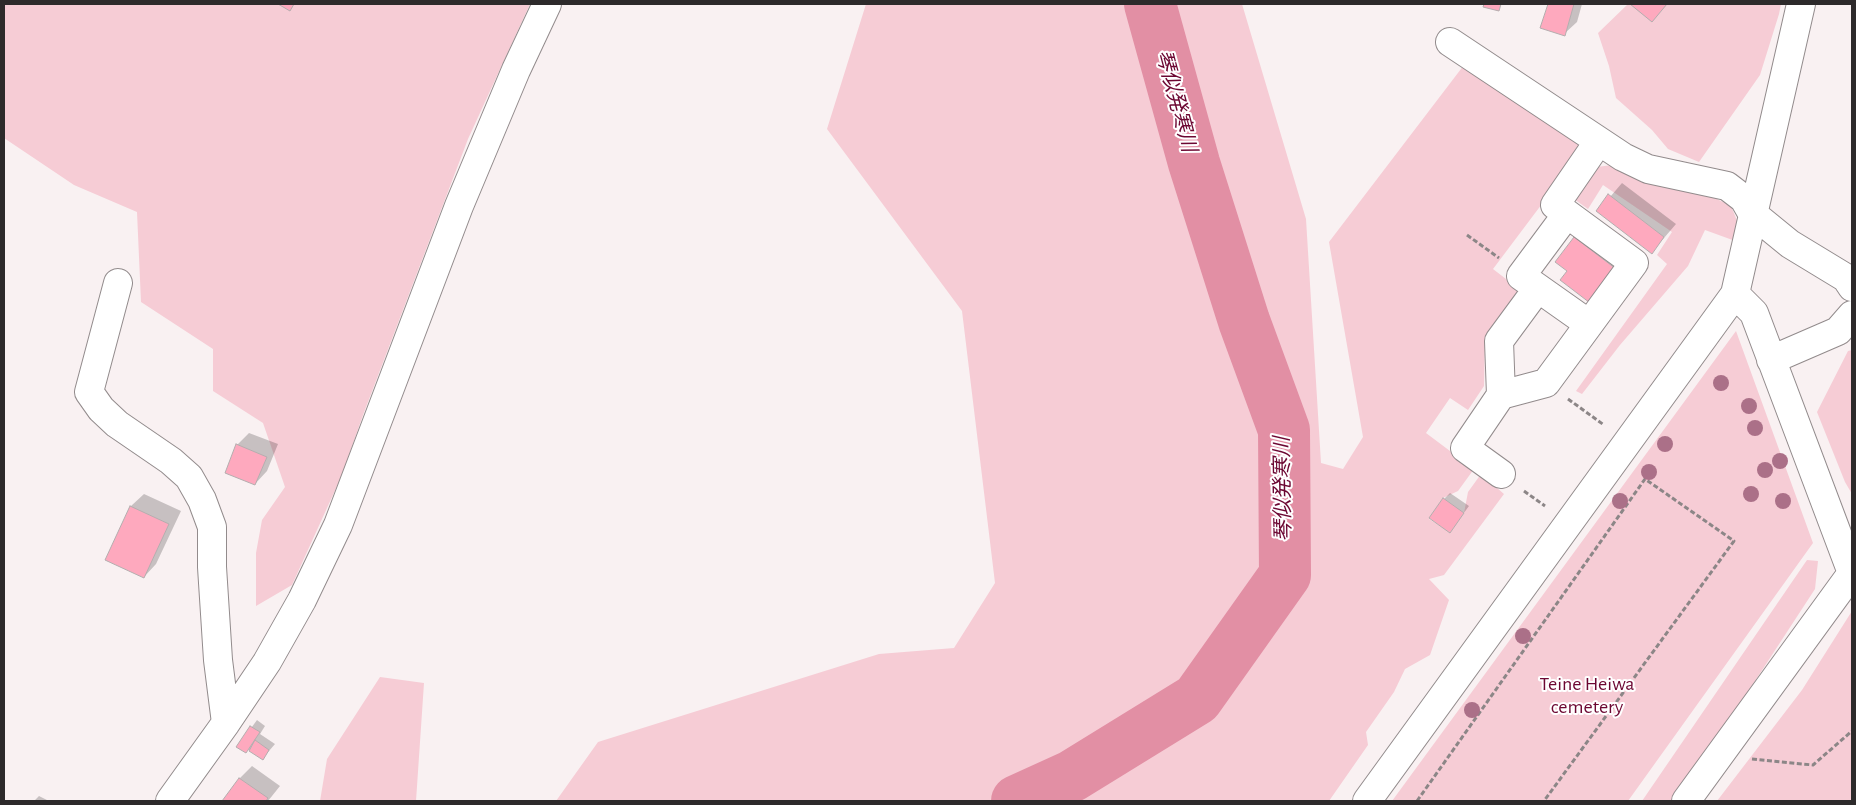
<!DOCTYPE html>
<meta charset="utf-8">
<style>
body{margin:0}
#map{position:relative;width:1856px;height:805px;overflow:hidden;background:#f9f1f2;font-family:"Alegreya Sans",sans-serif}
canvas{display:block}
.frame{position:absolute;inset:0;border:5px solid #2d2a2b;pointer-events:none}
</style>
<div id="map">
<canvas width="1856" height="805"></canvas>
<div class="frame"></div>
</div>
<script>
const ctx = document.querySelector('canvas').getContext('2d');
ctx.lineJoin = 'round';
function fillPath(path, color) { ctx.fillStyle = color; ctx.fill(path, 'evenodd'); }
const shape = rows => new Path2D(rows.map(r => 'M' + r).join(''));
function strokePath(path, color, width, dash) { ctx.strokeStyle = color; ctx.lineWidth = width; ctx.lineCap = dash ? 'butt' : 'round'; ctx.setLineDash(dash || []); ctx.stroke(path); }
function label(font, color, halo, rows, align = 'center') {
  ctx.font = font + ' "Alegreya Sans","Noto Sans JP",sans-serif'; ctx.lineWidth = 4; ctx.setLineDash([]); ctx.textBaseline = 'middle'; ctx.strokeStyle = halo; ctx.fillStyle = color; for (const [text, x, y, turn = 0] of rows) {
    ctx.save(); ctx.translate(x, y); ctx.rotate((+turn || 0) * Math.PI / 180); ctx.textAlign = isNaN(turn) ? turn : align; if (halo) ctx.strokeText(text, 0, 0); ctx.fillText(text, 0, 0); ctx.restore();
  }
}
fillPath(shape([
 [4,4,530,4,468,139,363,415,342,475,292,585,256,606,256,553,262,520,285,487,263,423,213,391,213,349,141,302,137,212,74,185,4,138],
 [866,4,1242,4,1306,219,1321,463,1343,469,1363,437,1329,242,1464,65,1578,141,1578,156,1493,269,1519,289,1518,296,1485,341,1484,386,1468,410,1450,398,1426,433,1474,469,1458,491,1443,498,1429,519,1450,532,1464,513,1468,492,1481,474,1504,494,1444,575,1429,579,1449,600,1430,655,1405,669,1394,692,1366,732,1368,745,1329,801,556,801,598,742,879,654,954,648,995,583,962,311,827,129],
 [1628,4,1781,4,1779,14,1760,75,1699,162,1668,149,1652,130,1616,98,1609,66,1598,33],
 [1613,165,1656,185,1711,196,1731,206,1738,223,1738,242,1705,230,1688,266,1620,345,1582,394,1576,391,1667,264,1657,255,1672,232,1603,185,1588,209,1574,199,1596,167],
 [1736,331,1813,543,1628,801,1392,801],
 [1852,350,1852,494,1845,482,1817,412,1848,351],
 [1807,560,1818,561,1815,589,1710,750,1671,801,1642,801],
 [1852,611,1852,801,1717,801,1802,690],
 [380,677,424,683,416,801,320,801,327,759]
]), '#f6ccd5');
fillPath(shape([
 [1549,4,1582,4,1577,22,1564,34,1542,27],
 [1622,183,1676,224,1652,252,1598,211],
 [1587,225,1631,259,1606,292,1569,271,1575,238],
 [249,433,278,444,267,471,255,484,237,445],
 [1450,493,1469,506,1455,525,1444,499],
 [144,494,181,511,156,564,144,577,107,559,131,506],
 [257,720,265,726,260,734,275,744,263,758,248,749,238,746],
 [252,766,280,786,268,801,224,801,240,778],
 [39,796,49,801,34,801]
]), '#0003');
strokePath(shape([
 [1017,801,1072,776,1197,699,1285,575,1284,430,1244,321,1194,163,1150,4]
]), '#e28fa4', 52);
const building = shape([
 [278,4,294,4,290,11,278,4],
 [1484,4,1501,4,1499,11,1483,7,1484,4],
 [1548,4,1574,4,1565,36,1540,28,1548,4],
 [1630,4,1667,4,1652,22,1630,4],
 [1608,194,1664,237,1652,254,1596,211,1608,194],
 [1574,237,1620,272,1594,306,1560,280,1567,271,1555,262,1574,237],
 [236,444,267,457,255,485,225,473,236,444],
 [1443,498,1464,513,1450,533,1429,518,1443,498],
 [130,506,169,524,144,578,105,560,130,506],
 [250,726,260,732,246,753,236,747,250,726],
 [255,740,269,750,263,760,249,751,255,740],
 [239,778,268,798,266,801,222,801,239,778]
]);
fillPath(building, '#fea9be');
strokePath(building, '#b4adae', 1);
const minor = shape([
 [1450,42,1623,157,1648,169,1727,186,1744,199,1752,213,1790,244,1846,278,1852,287],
 [118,283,89,392,101,409,117,424,171,461,189,477,202,500,212,527,212,567,218,660,226,723],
 [1538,288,1589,324],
 [1771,360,1838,331,1852,315],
 [1501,395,1499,341,1538,288,1521,276,1567,214],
 [1501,474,1465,448,1501,395,1546,383,1634,263,1555,205,1599,141],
 [170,801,226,723,267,662,302,600,338,525,459,206,516,70,547,4],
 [1367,801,1735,294,1801,4],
 [1686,801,1852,573,1754,313,1735,294]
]);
strokePath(minor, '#928b8c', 30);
strokePath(shape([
 [1467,235,1499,258],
 [1568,399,1604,425],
 [1524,491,1545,506],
 [1752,759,1813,765,1852,731],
 [1417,801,1645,479,1734,541,1544,801]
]), '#8c8687', 3, [5, 2.5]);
strokePath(minor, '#fff', 28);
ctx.fillStyle = '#ab7088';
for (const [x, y] of [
 [1721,383],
 [1749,406],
 [1755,428],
 [1665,444],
 [1780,461],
 [1765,470],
 [1649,472],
 [1751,494],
 [1620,501],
 [1783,501],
 [1523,636],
 [1472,710]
]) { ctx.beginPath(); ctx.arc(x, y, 8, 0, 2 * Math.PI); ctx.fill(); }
label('20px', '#6c0732', '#fff', [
 ["Teine Heiwa",1587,684],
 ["cemetery",1587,707]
]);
label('italic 21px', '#6c0732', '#fff', [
 ["琴似発寒川",1176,101,75],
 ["琴似発寒川",1283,489,-91]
]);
</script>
